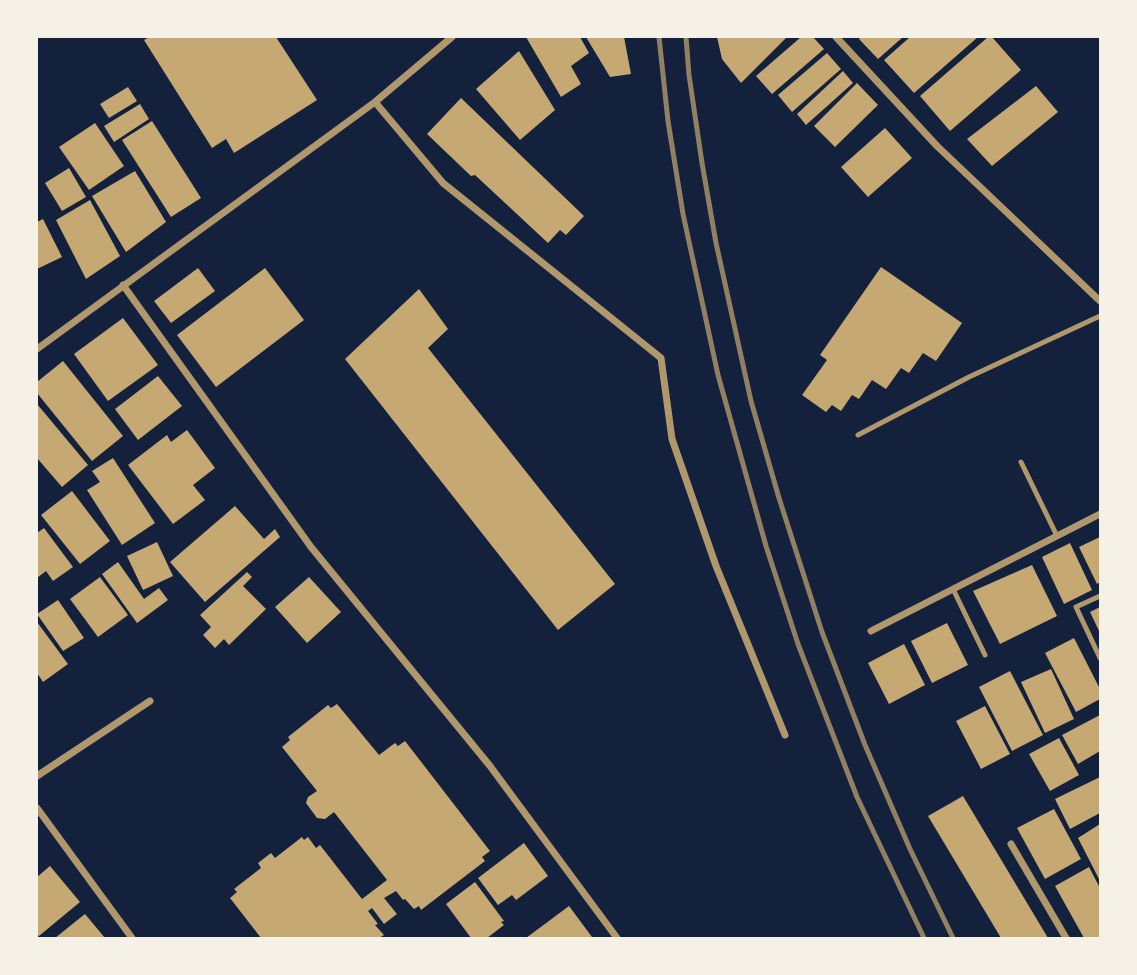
<!DOCTYPE html>
<style>
body{margin:0}
#map{position:relative;width:1137px;height:975px;overflow:hidden;background:#14213d;font-family:Raleway,sans-serif}
canvas{display:block}
.frame{position:absolute;inset:0;border:38px solid #f6f1e7;pointer-events:none}
</style>
<div id="map">
<canvas width="1137" height="975"></canvas>
<div class="frame"></div>
</div>
<script>
const ctx = document.querySelector('canvas').getContext('2d');
ctx.lineJoin = 'round';
function fillPath(path, color) { ctx.fillStyle = color; ctx.fill(path, 'evenodd'); }
const shape = rows => new Path2D(rows.map(r => 'M' + r).join(''));
function strokePath(path, color, width, dash) { ctx.strokeStyle = color; ctx.lineWidth = width; ctx.lineCap = dash ? 'butt' : 'round'; ctx.setLineDash(dash || []); ctx.stroke(path); }
fillPath(shape([
 [149,37,276,37,317,100,234,153,226,139,212,148,144,40],
 [526,37,580,37,589,53,571,66,581,84,561,97],
 [586,37,624,37,631,74,610,77],
 [717,37,787,37,741,83,722,59],
 [801,37,813,37,824,49,772,94,756,76],
 [861,37,903,37,878,59,859,39],
 [910,37,978,37,914,93,884,60],
 [988,37,992,37,1021,70,950,131,920,96],
 [519,51,555,110,520,140,476,89],
 [827,53,841,69,792,112,778,95],
 [843,71,853,83,806,125,797,114],
 [857,83,878,105,835,147,814,126],
 [1036,86,1058,112,992,166,967,139],
 [128,87,137,101,109,118,100,104],
 [461,98,584,216,566,235,560,230,548,243,475,175,471,176,427,134],
 [140,104,149,119,114,142,104,126],
 [152,121,201,198,171,217,122,140],
 [95,123,124,166,89,190,59,147],
 [885,128,912,158,868,197,841,167],
 [69,168,86,197,62,211,45,183],
 [135,171,166,222,126,252,92,196],
 [90,200,120,256,86,279,56,220],
 [43,219,62,257,37,269,37,222],
 [881,267,962,323,936,361,923,353,909,373,901,368,886,389,872,380,859,399,852,395,841,411,832,405,826,412,802,395,827,360,820,355],
 [198,268,215,291,171,323,154,301],
 [265,268,304,320,216,387,177,335],
 [419,289,448,329,428,348,615,584,558,630,345,359],
 [123,318,158,365,108,401,74,354],
 [63,361,123,436,92,461,37,393,37,382],
 [158,376,182,406,138,440,115,409],
 [37,404,88,465,62,487,37,458],
 [187,430,215,468,193,485,205,500,173,524,128,465,167,435,171,442],
 [113,458,155,523,122,545,87,490,100,482,92,471],
 [72,491,110,541,80,564,41,515],
 [235,506,264,539,275,529,280,537,205,602,170,562],
 [44,528,73,567,53,581,46,571,37,578,37,533],
 [1100,537,1100,582,1097,584,1079,547],
 [157,542,173,576,143,590,127,556],
 [1070,543,1092,590,1064,604,1042,557],
 [118,562,144,599,159,588,168,600,137,623,102,574],
 [1032,565,1057,616,1000,644,973,591],
 [247,572,252,577,243,586,266,609,229,645,224,639,215,648,203,635,211,627,200,615],
 [100,577,128,615,98,637,70,599],
 [309,577,341,612,307,643,275,607],
 [58,600,84,638,63,651,37,614],
 [1100,607,1100,633,1090,612],
 [37,622,68,664,43,682,37,673],
 [947,623,968,665,932,683,911,641],
 [1074,638,1100,689,1100,699,1076,712,1045,653],
 [904,644,925,685,889,704,868,663],
 [1051,669,1074,719,1045,733,1021,682],
 [1010,671,1043,735,1012,751,979,687],
 [337,704,379,755,395,743,398,746,405,741,490,851,482,857,485,861,421,910,419,906,414,909,405,899,403,900,396,891,384,898,397,914,384,924,372,908,368,911,378,924,375,925,384,935,379,938,261,938,230,898,237,892,234,889,261,868,258,863,271,853,275,858,302,837,304,840,308,837,316,848,320,845,362,899,387,880,334,812,325,819,317,818,306,803,308,797,317,791,282,747,290,740,288,737,328,705,331,708],
 [985,706,1010,754,981,769,956,721],
 [1100,715,1100,751,1078,764,1062,735],
 [1059,738,1079,775,1050,791,1029,754],
 [1100,777,1100,813,1070,829,1055,799],
 [963,796,1048,938,1001,938,928,816],
 [1054,809,1081,859,1045,879,1017,828],
 [1100,824,1100,881,1078,838],
 [524,843,548,876,516,900,512,895,498,905,478,878],
 [50,866,80,902,39,936,37,934,37,877],
 [1089,867,1100,888,1100,937,1098,938,1084,938,1055,886],
 [475,882,504,921,501,922,504,925,487,938,471,938,446,904],
 [569,906,592,937,526,938],
 [85,914,105,938,55,938]
]), '#c6a872');
strokePath(shape([
 [858,435,969,377,1100,316],
 [1021,462,1057,536],
 [953,589,985,655],
 [1100,596,1076,607,1100,658]
]), '#b1986c', 5);
strokePath(shape([
 [836,37,937,146,1100,301],
 [375,102,443,183,661,358,672,439,716,566,785,735],
 [123,285,311,547,490,766,617,938],
 [37,349,375,102,452,37],
 [871,631,1100,514],
 [37,776,150,701],
 [37,808,132,938],
 [1011,844,1066,938]
]), '#b1986c', 7);
strokePath(shape([
 [659,37,668,121,683,214,718,375,766,546,798,644,857,797,924,938],
 [686,37,689,75,702,163,716,243,751,401,779,498,822,632,865,745,910,849,953,938]
]), '#918062', 5);
</script>
